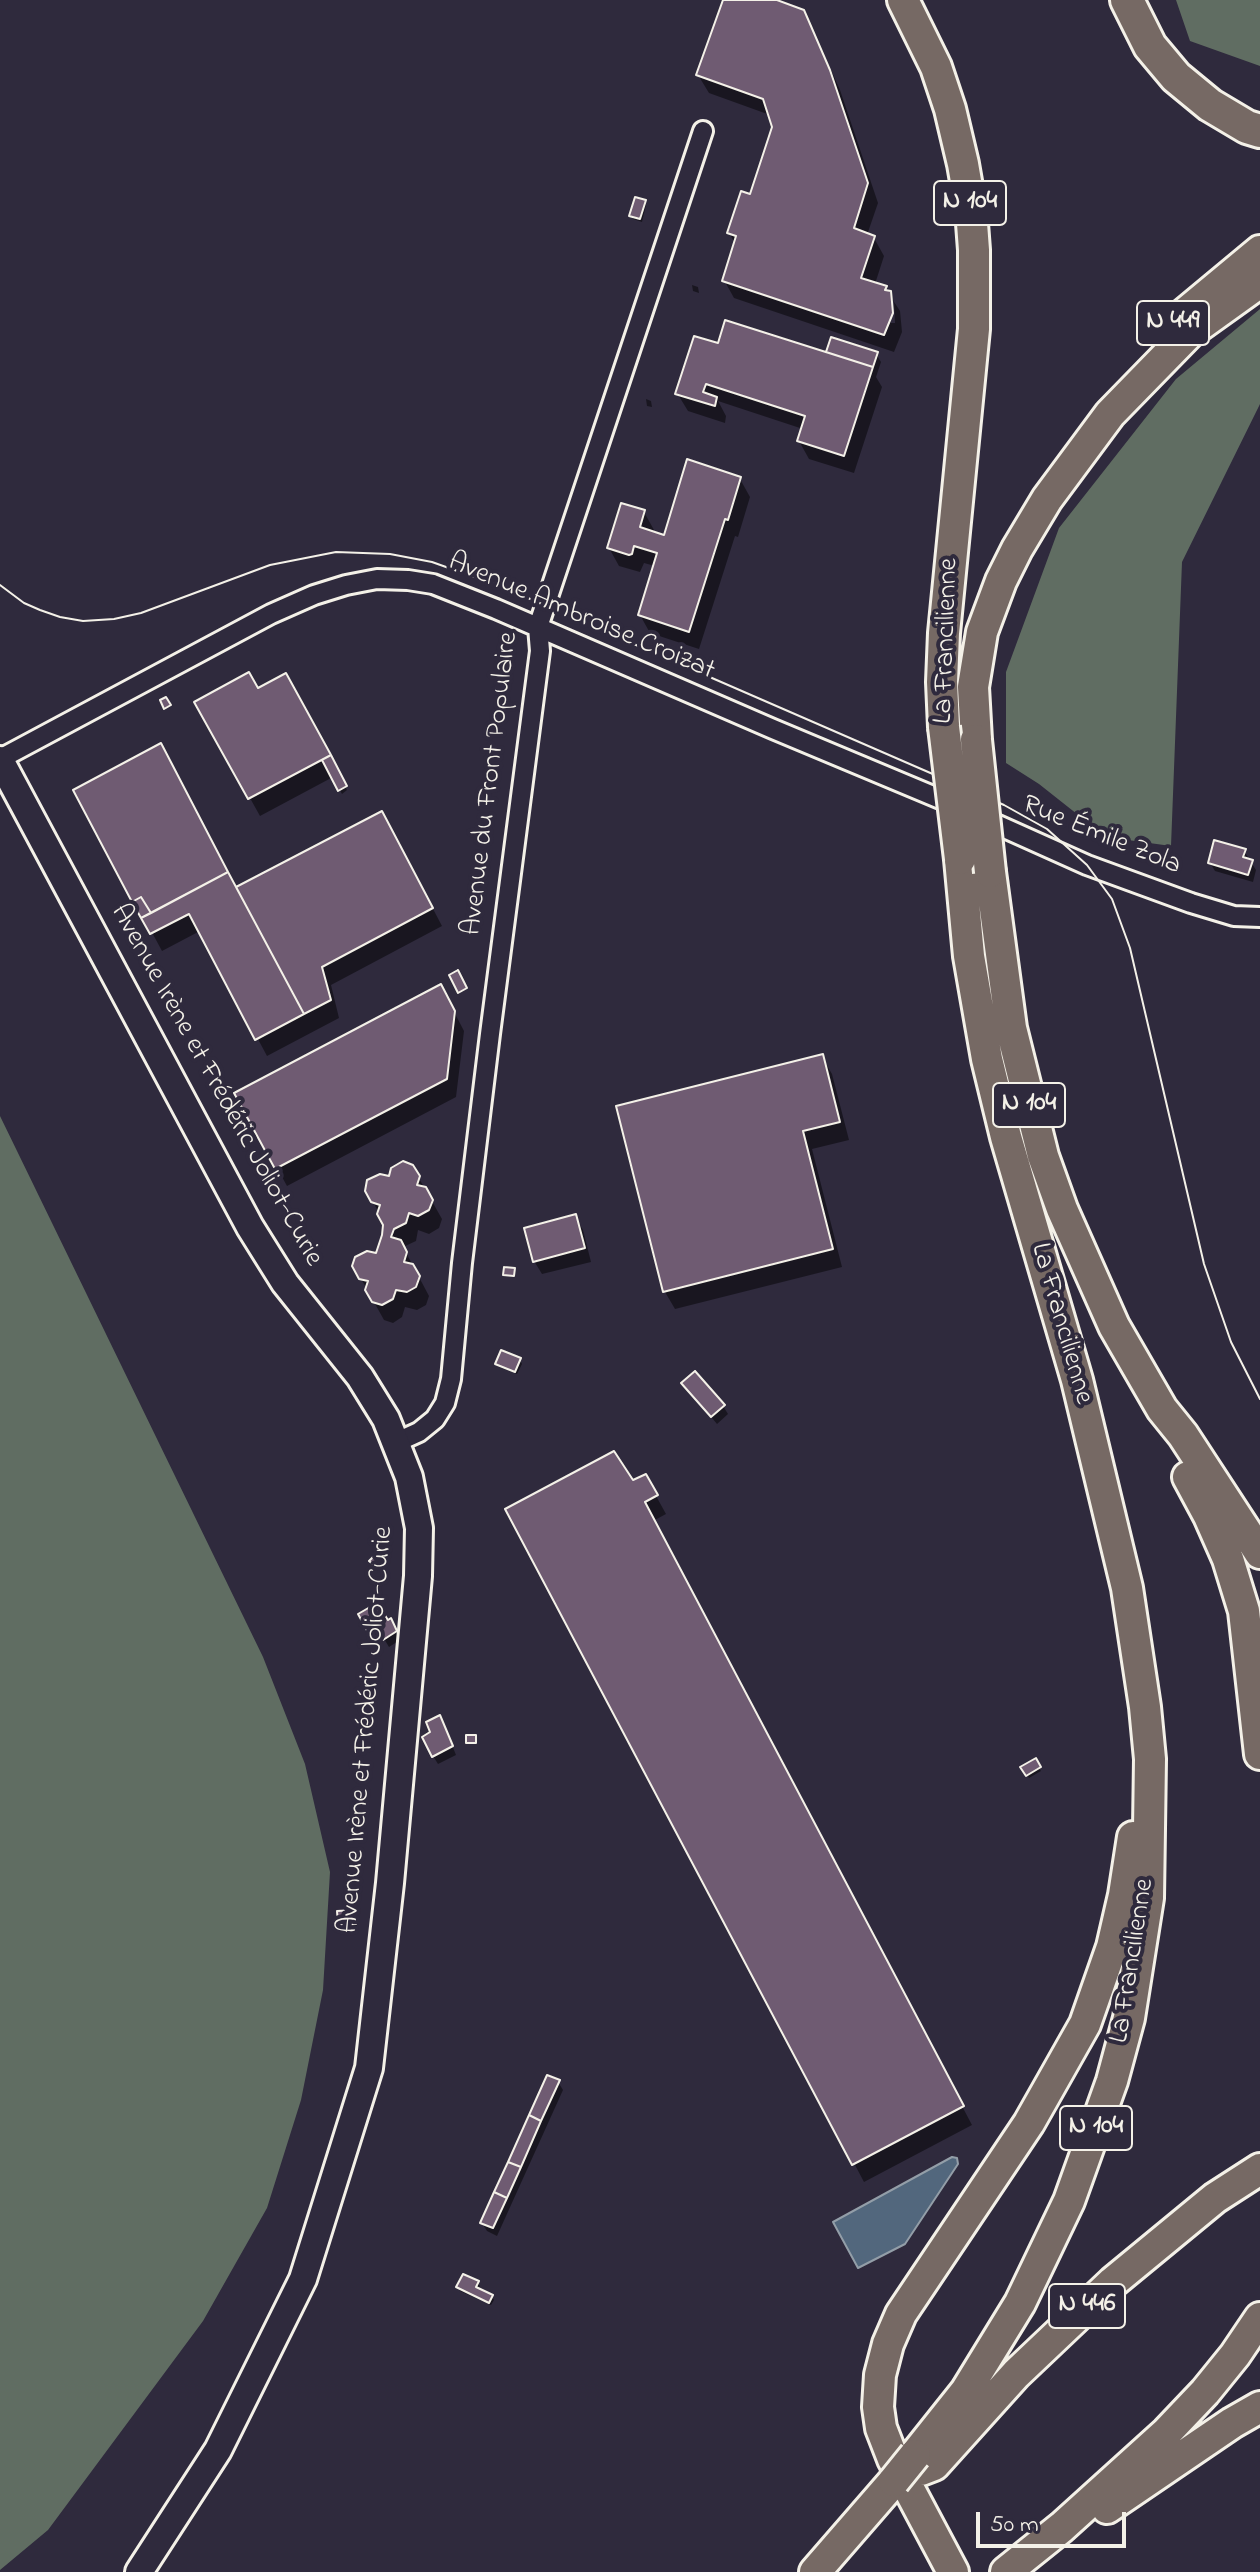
<!DOCTYPE html>
<meta charset="utf-8">
<style>
body{margin:0}
#map{position:relative;width:1260px;height:2572px;overflow:hidden;background:#2f2a3d;font-family:"Indie Flower",sans-serif}
canvas{display:block}
.scale{position:absolute;left:976px;top:2512px;width:150px;height:36px;box-sizing:border-box;border:4px solid #f4f1e8;border-top:0;padding-left:10px;font-size:24px;line-height:28px;white-space:nowrap;color:#f4f1e8;-webkit-text-stroke:6px #2f2a3d;paint-order:stroke}
</style>
<div id="map">
<canvas width="1260" height="2572"></canvas>
<div class="scale">50 m</div>
</div>
<script>
const ctx = document.querySelector('canvas').getContext('2d');
ctx.lineJoin = 'round';
function fillPath(path, color) { ctx.fillStyle = color; ctx.fill(path, 'evenodd'); }
const shape = rows => new Path2D(rows.map(r => 'M' + r).join(''));
function strokePath(path, color, width, dash) { ctx.strokeStyle = color; ctx.lineWidth = width; ctx.lineCap = dash ? 'butt' : 'round'; ctx.setLineDash(dash || []); ctx.stroke(path); }
function label(font, color, halo, rows, align = 'center') {
  ctx.font = font + ' "Indie Flower",sans-serif'; ctx.lineWidth = 8; ctx.setLineDash([]); ctx.textBaseline = 'middle'; ctx.strokeStyle = halo; ctx.fillStyle = color; for (const [text, x, y, turn = 0] of rows) {
    ctx.save(); ctx.translate(x, y); ctx.rotate((+turn || 0) * Math.PI / 180); ctx.textAlign = isNaN(turn) ? turn : align; if (halo) ctx.strokeText(text, 0, 0); ctx.fillText(text, 0, 0); ctx.restore();
  }
}
fillPath(shape([
 [1176,0,1260,0,1260,66,1190,41],
 [1260,309,1260,404,1182,562,1171,846,1106,837,1039,784,1006,763,1006,672,1059,528,1176,379],
 [0,1116,263,1657,305,1764,330,1872,323,1990,301,2100,267,2208,203,2321,48,2530,0,2570]
]), '#606d62');
const water = shape([
 [952,2157,957,2158,958,2164,905,2244,858,2268,833,2222,952,2157]
]);
fillPath(water, '#52677d');
strokePath(water, '#939ea8', 2);
fillPath(shape([
 [726,0,771,0,802,11,813,30,840,90,878,203,867,235,874,238,884,256,875,284,885,288,900,311,902,332,894,352,734,298,724,280,735,244,729,232,751,196,774,127,770,115,709,93,698,75],
 [890,301,894,301,895,323,891,323],
 [644,202,646,205,642,222,633,219,631,215],
 [692,285,698,287,699,293,693,291],
 [719,345,830,356,828,352,876,354,881,362,876,377,882,387,854,473,809,459,799,441,803,429,718,401,726,416,725,423,688,411,677,393],
 [646,399,651,401,652,407,647,406],
 [740,479,750,497,738,537,735,536,699,649,650,633,640,615,655,566,644,563,640,572,619,566,609,548,644,512,654,530,653,533,665,537],
 [258,691,296,693,347,790,342,794,333,777,260,816,197,703],
 [75,790,236,890,392,831,442,926,331,985,339,1018,267,1056,200,931,162,951],
 [1244,851,1256,870,1253,882,1215,871,1210,863],
 [450,1004,464,1031,456,1097,287,1186,236,1093],
 [822,1057,832,1074,849,1140,812,1149,842,1267,675,1309,665,1292,619,1107],
 [412,1166,442,1219,439,1228,429,1234,418,1230,416,1241,403,1247,429,1296,426,1305,417,1310,405,1307,402,1317,393,1323,384,1320,354,1266,377,1256,385,1225,367,1190],
 [575,1217,583,1230,591,1262,542,1274,534,1261],
 [520,1360,522,1364,517,1374,499,1367,497,1363],
 [684,1384,723,1406,728,1414,717,1424],
 [645,1476,666,1514,653,1521,972,2125,864,2182,508,1509,632,1483],
 [361,1615,390,1621,400,1640,389,1647,383,1637,376,1641],
 [444,1725,456,1755,438,1764,433,1756],
 [1035,1761,1041,1771,1029,1778,1023,1767],
 [354,1912,357,1927,342,1928,340,1925],
 [558,2082,563,2090,497,2236,487,2231,482,2223],
 [478,2283,480,2286,478,2290,492,2296,494,2300,491,2305,460,2291,458,2287]
]), '#0007');
const building = shape([
 [723,0,777,0,804,10,830,70,868,183,854,228,875,236,861,278,887,286,885,290,891,291,893,313,884,335,722,281,736,236,727,233,741,191,750,194,772,127,763,99,696,75,723,0],
 [635,197,646,200,640,219,629,216,635,197],
 [725,320,873,367,844,456,797,441,805,416,706,384,703,392,717,397,715,406,675,394,694,336,718,343,725,320],
 [831,337,878,352,873,367,826,352,831,337],
 [687,459,741,477,728,520,725,519,689,632,638,615,657,553,634,546,632,554,629,555,607,548,621,503,645,510,640,527,664,535,687,459],
 [249,672,258,688,286,673,331,755,248,799,194,702,249,672],
 [166,697,171,705,164,709,160,700,166,697],
 [161,743,228,872,151,913,141,897,132,902,73,790,161,743],
 [331,755,347,786,338,791,322,760,331,755],
 [382,811,433,908,322,967,331,1000,304,1014,236,887,382,811],
 [1214,840,1246,849,1243,857,1253,860,1248,875,1208,863,1214,840],
 [228,872,304,1014,255,1040,189,914,150,934,141,918,228,872],
 [141,897,151,913,141,918,132,902,141,897],
 [458,970,467,988,458,993,449,975,458,970],
 [441,984,455,1011,447,1079,275,1169,234,1093,441,984],
 [823,1054,840,1122,803,1131,833,1249,663,1292,616,1106,823,1054],
 [403,1161,413,1165,420,1176,417,1185,426,1187,433,1200,429,1210,418,1216,409,1213,406,1223,394,1229,391,1237,401,1240,407,1252,404,1262,413,1264,420,1276,416,1287,407,1292,396,1290,393,1299,382,1305,372,1302,365,1290,368,1281,359,1279,352,1266,355,1257,367,1251,376,1253,382,1235,383,1225,377,1214,380,1205,371,1202,365,1191,367,1180,380,1174,389,1176,391,1168,403,1161],
 [576,1214,585,1248,533,1262,524,1228,576,1214],
 [504,1267,515,1268,514,1276,503,1275,504,1267],
 [501,1350,521,1358,515,1372,495,1364,501,1350],
 [695,1371,725,1405,711,1417,681,1383,695,1371],
 [614,1451,633,1480,646,1474,658,1495,645,1502,964,2106,852,2165,505,1509,614,1451],
 [376,1554,382,1558,375,1566,369,1561,376,1554],
 [377,1603,388,1620,391,1618,397,1631,383,1640,377,1630,369,1634,358,1614,377,1603],
 [440,1715,453,1746,432,1757,422,1737,430,1732,426,1722,440,1715],
 [466,1735,476,1735,476,1743,466,1743,466,1735],
 [1036,1758,1041,1767,1026,1776,1020,1767,1036,1758],
 [356,1910,356,1924,338,1925,337,1911,356,1910],
 [547,2075,560,2080,541,2121,529,2115,547,2075],
 [529,2115,541,2121,521,2167,508,2162,529,2115],
 [508,2162,521,2167,507,2198,494,2192,508,2162],
 [494,2192,507,2198,493,2228,480,2223,494,2192],
 [463,2274,479,2281,476,2287,493,2295,489,2303,456,2287,463,2274]
]);
fillPath(building, '#6f5b72');
strokePath(building, '#f4f1e8', 2);
const minor = shape([
 [0,759,271,614,314,595,346,585,377,579,408,580,433,584,496,609,773,729,957,806],
 [980,817,1087,865,1191,903,1234,916,1260,917],
 [397,1442,419,1432,435,1419,445,1403,451,1379,462,1263,490,1034,540,651,538,627,703,131]
]);
const secondary = shape([
 [0,760,250,1227,285,1283,360,1377,386,1419,409,1477,419,1528,418,1576,390,1883,369,2068,303,2279,218,2450,139,2572]
]);
const trunk = shape([
 [903,0,936,67,950,109,963,164,971,210,974,250,974,329,944,633,942,682,944,727],
 [1183,315,1260,251],
 [976,740,973,687,982,632,1001,581,1017,549,1047,499,1110,414,1149,374,1189,333,1260,282],
 [990,872,1011,1028,1043,1156,1062,1209,1114,1326,1162,1409,1183,1435,1260,1553],
 [1188,1477,1209,1516,1228,1559,1244,1611,1260,1754],
 [915,2455,966,2391,1020,2303,1069,2201,1112,2081,1129,2018,1148,1898,1150,1759,1145,1707,1127,1588,1077,1380,1006,1137,987,1059,969,956,960,859],
 [921,2470,934,2465,1016,2374,1113,2282,1215,2198,1260,2169],
 [1107,2508,1232,2423,1260,2407],
 [815,2572,894,2481],
 [953,2572,893,2459,881,2428,878,2407,880,2375,888,2344,901,2314,1029,2123,1085,2024,1112,1947,1124,1895,1133,1837],
 [1006,2572,1062,2527,1167,2432,1205,2392,1235,2355,1260,2318]
]);
const motorway = shape([
 [1127,0,1150,46,1176,77,1210,105,1247,127,1260,131]
]);
strokePath(minor, '#f4f1e8', 24);
strokePath(secondary, '#f4f1e8', 32);
strokePath(trunk, '#f4f1e8', 36);
strokePath(motorway, '#f4f1e8', 38);
strokePath(minor, '#2f2a3d', 18);
strokePath(secondary, '#2f2a3d', 26);
strokePath(trunk, '#766964', 30);
strokePath(motorway, '#766964', 32);
strokePath(shape([
 [0,585,24,603,40,610,60,617,83,621,114,619,141,613,270,565,336,552,390,554,432,562,505,588,1004,805,1047,829,1087,865,1112,899,1130,948,1204,1264,1231,1342,1260,1399]
]), '#f4f1e8', 2);
const trunkBridge = shape([
 [944,727,960,859],
 [976,740,990,872],
 [894,2481,915,2455]
]);
strokePath(trunkBridge, '#f4f1e8', 36, []);
strokePath(trunkBridge, '#766964', 30);
for (const [x, y, w] of [
 [970,203,72],
 [1173,323,72],
 [1029,1105,72],
 [1096,2128,72],
 [1087,2306,76]
]) { const box = new Path2D(); box.roundRect(x - w / 2, y - 22, w, 44, 6); ctx.fillStyle = '#2f2a3d'; ctx.fill(box); strokePath(box, '#f4f1e8', 2); }
label('bold 26px', '#f4f1e8', null, [
 ["N 104",970,203],
 ["N 449",1173,323],
 ["N 104",1029,1105],
 ["N 104",1096,2128],
 ["N 446",1087,2306]
]);
label('28px', '#f4f1e8', '#2f2a3d', [
 ["Avenue Ambroise Croizat",581,618,23],
 ["La Francilienne",948,641,-88],
 ["Avenue du Front Populaire",492,784,-83],
 ["Rue Émile Zola",1101,837,22],
 ["Avenue Irène et Frédéric Joliot-Curie",215,1086,61],
 ["La Francilienne",1060,1324,74],
 ["Avenue Irène et Frédéric Joliot-Curie",368,1730,-85],
 ["La Francilienne",1134,1961,-81]
]);
</script>
